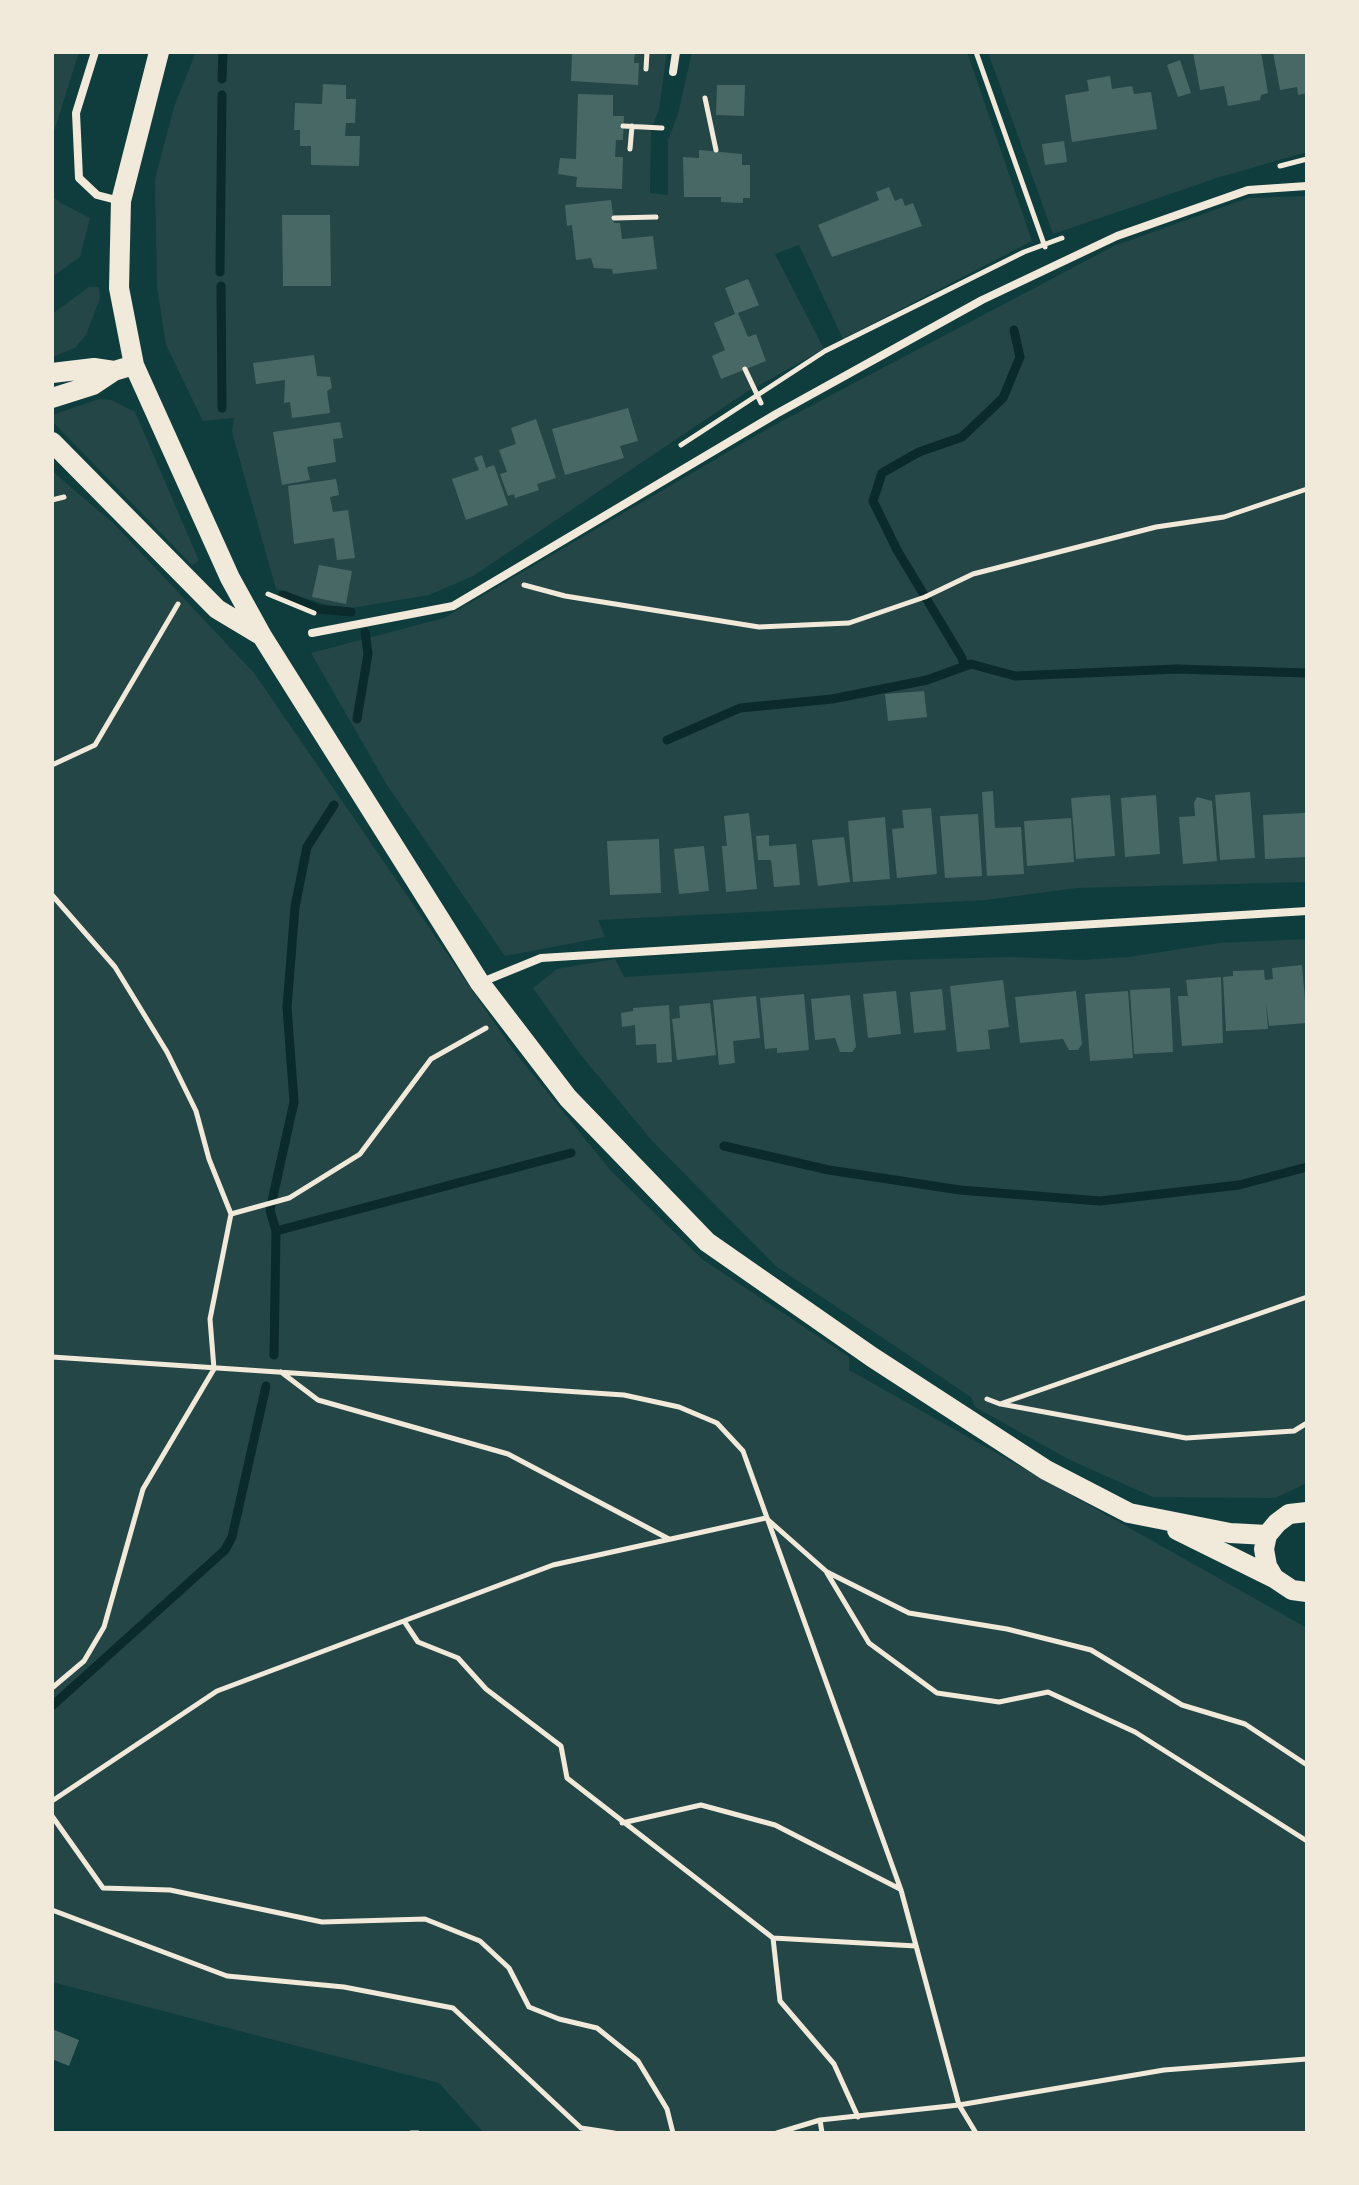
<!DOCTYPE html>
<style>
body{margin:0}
#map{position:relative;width:1359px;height:2185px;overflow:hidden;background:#0f3d3e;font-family:"Sofia Sans Condensed",sans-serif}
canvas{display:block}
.frame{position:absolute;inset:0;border:54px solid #f1e9da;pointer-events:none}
</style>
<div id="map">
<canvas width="1359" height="2185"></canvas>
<div class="frame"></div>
</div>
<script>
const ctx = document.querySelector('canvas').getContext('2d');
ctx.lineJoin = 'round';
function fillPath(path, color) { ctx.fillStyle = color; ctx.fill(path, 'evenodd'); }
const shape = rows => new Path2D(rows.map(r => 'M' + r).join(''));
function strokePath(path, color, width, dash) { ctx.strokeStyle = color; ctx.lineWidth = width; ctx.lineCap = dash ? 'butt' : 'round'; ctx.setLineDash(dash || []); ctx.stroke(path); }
fillPath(shape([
 [52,52,79,52,52,138],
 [196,52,667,52,659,110,651,130,650,193,668,195,668,140,678,114,692,52,967,52,1032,241,843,339,799,245,775,254,824,349,745,393,473,576,429,595,352,608,330,606,276,589,232,432,234,418,203,421,166,345,157,287,155,179,174,107],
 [988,52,1307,52,1307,152,1220,177,1053,234],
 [52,195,59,202,90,218,80,257,52,277],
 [1307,196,1307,882,1077,888,986,900,598,920,605,937,505,956,387,785,311,653,444,618,769,428,1114,246,1248,198],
 [89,287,99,287,100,298,86,335,75,348,52,357,52,314],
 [99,399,111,400,135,412,199,561,192,565,52,421,52,415],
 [52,471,113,523,254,673,514,1051,611,1171,702,1259,849,1357,849,1370,1307,1628,1307,2133,484,2133,439,2083,52,1982],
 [1307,939,1307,1483,1275,1498,1153,1497,1070,1460,975,1407,971,1397,777,1267,654,1143,580,1054,533,988,557,969,615,959,624,977,895,960,1011,957,1082,960,1129,957,1219,943]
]), '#244646');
strokePath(shape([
 [222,79,223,52],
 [220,272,222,95],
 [221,286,222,408],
 [283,595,318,609,351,612],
 [964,666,962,658,897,550,873,501,882,473,919,452,962,437,1003,398,1020,357,1014,330],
 [357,719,368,654,365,632],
 [667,740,740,708,832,699,927,680,971,664,1015,676,1177,669,1307,673],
 [724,1146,829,1170,960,1190,1100,1201,1239,1185,1307,1167],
 [276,1231,571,1153],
 [274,1355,276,1231,270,1210,294,1102,287,1007,295,907,307,847,334,805],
 [52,1706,225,1550,232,1537,266,1386]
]), '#0a2a2b', 9);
fillPath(shape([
 [572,52,635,52,634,63,639,63,638,85,571,81],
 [1193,52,1261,52,1268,93,1261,95,1260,100,1228,106,1224,86,1200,90],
 [1273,52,1307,52,1307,93,1298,95,1297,87,1280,90],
 [1180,60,1191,93,1178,97,1167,65],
 [1110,76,1112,89,1132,86,1134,94,1151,92,1157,129,1072,142,1065,95,1089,91,1087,80],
 [323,84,346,85,346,99,356,99,355,123,346,123,345,136,360,136,359,166,311,165,311,146,300,146,300,130,294,130,295,103,322,104],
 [717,85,745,85,744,116,716,115],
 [578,94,613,95,613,116,624,116,623,140,616,140,615,157,623,157,622,189,576,187,577,177,558,174,560,158,576,159],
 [1064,141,1067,162,1045,165,1042,144],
 [699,150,742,154,742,165,750,165,750,198,743,198,743,203,721,202,721,197,684,197,683,157,699,158],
 [889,187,895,201,902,198,905,206,913,203,922,226,832,257,818,225,879,200,876,192],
 [611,200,614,223,620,223,622,239,653,236,657,269,613,274,612,269,594,268,591,258,576,260,572,225,567,226,565,205],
 [282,215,330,215,331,286,283,286],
 [748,279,759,305,738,313,748,337,756,334,766,361,721,379,712,356,725,350,714,323,735,314,725,288],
 [314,355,317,376,330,377,332,388,327,391,330,413,292,418,290,402,284,403,285,380,256,384,253,363],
 [628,408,638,441,620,446,624,458,565,475,552,429],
 [536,419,556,478,537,484,539,490,515,498,514,494,508,496,500,474,507,472,499,450,516,444,511,428],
 [340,422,343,438,333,439,336,462,307,467,310,480,282,485,273,432],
 [482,455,486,468,494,465,508,505,466,520,452,479,479,470,474,458],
 [336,479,339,495,330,497,333,512,348,510,355,558,337,560,334,538,294,544,288,486],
 [319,565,352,571,346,604,312,597],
 [924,691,927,717,888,721,885,694],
 [993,791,995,828,1021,827,1024,874,987,876,982,792],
 [1250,792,1255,858,1220,860,1215,795],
 [1110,795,1115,856,1076,859,1071,798],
 [1156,795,1160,854,1125,857,1121,798],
 [1197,797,1212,801,1217,861,1183,864,1179,817,1195,816,1194,803],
 [931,808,937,874,897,878,892,829,904,828,902,810],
 [749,813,757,889,726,892,722,846,727,846,724,816],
 [1305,813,1307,857,1265,859,1263,815],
 [978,814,982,876,945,878,940,816],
 [885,817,890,879,853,882,848,821],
 [1071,818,1074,862,1027,866,1024,821],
 [769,835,769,846,796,844,800,885,774,887,771,860,758,860,756,836],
 [844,837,850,882,818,886,812,840],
 [659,839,661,893,610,895,607,841],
 [704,846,709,891,679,894,674,849],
 [1302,965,1307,1023,1269,1026,1266,1004,1268,1029,1226,1031,1223,977,1233,976,1233,971,1264,970,1265,980,1273,979,1272,968],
 [1221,977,1223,1043,1182,1046,1178,996,1188,996,1186,980],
 [1003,980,1009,1027,988,1030,990,1049,957,1052,950,986],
 [1170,988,1173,1052,1134,1054,1130,990],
 [942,989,946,1030,914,1033,910,992],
 [896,991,901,1034,868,1038,863,994],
 [1076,991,1082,1044,1078,1050,1069,1050,1063,1039,1020,1043,1015,997],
 [1128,991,1133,1058,1090,1061,1085,994],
 [804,994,809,1050,777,1053,777,1048,765,1049,760,998],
 [850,995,856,1047,852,1052,840,1052,835,1038,815,1040,811,999],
 [756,996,760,1038,733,1041,735,1063,719,1065,713,1000],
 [710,1003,716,1055,677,1060,672,1019,680,1018,679,1006],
 [669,1005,672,1062,657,1063,656,1044,636,1045,635,1025,622,1027,621,1013,633,1011,633,1008],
 [52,2029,79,2040,69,2066,52,2059]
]), '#486865');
strokePath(shape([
 [976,52,1045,247],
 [646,69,647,52],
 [705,98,716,150],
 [623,126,662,128],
 [630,149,632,126],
 [1280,166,1307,159],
 [614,218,656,217],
 [745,369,761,403],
 [681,445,825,351,1024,252,1062,238],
 [52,500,64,497],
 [524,585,565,596,759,627,849,623,925,597,973,574,1156,527,1224,517,1307,489],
 [268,594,314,613],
 [52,765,95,745,178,604],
 [52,895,115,967,167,1052,196,1111,209,1159,231,1214],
 [52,1357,624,1395,679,1407,717,1423,743,1451,901,1890,959,2105,976,2133],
 [281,1372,318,1400,508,1454,669,1539],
 [987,1399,1000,1404,1307,1297],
 [1001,1404,1186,1438,1294,1431,1307,1423],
 [766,1518,827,1572,909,1613,1007,1629,1091,1650,1182,1705,1245,1724,1307,1765],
 [827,1573,869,1643,937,1693,999,1702,1048,1692,1135,1732,1307,1841],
 [404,1621,418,1642,458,1658,486,1689,561,1746,567,1778,773,1938,780,2001,834,2064,858,2117],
 [52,1688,84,1661,104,1627,143,1489,214,1369,210,1319,231,1214,289,1198,360,1154,431,1059,486,1028],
 [52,1801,217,1691,553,1565,766,1518],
 [52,1816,103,1888,170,1890,322,1922,425,1919,480,1941,509,1968,529,2007,559,2019,597,2028,638,2061,667,2109,673,2133],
 [622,1823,701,1805,775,1825,900,1889],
 [52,1910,227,1976,344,1987,453,2008,581,2128,614,2133],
 [773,1938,916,1946],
 [820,2120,822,2133],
 [411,2133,418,2133],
 [777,2133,820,2120,959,2105,1164,2070,1307,2059]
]), '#f1e9da', 5);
strokePath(shape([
 [95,52,76,113,79,178,97,195,120,201],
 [673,72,676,52],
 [312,633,453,606,776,414,982,300,1117,236,1248,190,1307,186],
 [482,982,541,958,1307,911]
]), '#f1e9da', 8);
strokePath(shape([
 [159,52,121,201,119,288,134,365,230,578,262,636,480,983,568,1098,707,1242,872,1357,1046,1470,1129,1513,1230,1533,1267,1535],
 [52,373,94,368,114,371],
 [52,398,93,385,114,371,134,365],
 [52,442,217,609,262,636],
 [1307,1512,1289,1514,1277,1523,1267,1535,1264,1549,1267,1566,1274,1578,1292,1590,1307,1592],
 [1177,1530,1274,1578]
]), '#f1e9da', 20);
</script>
